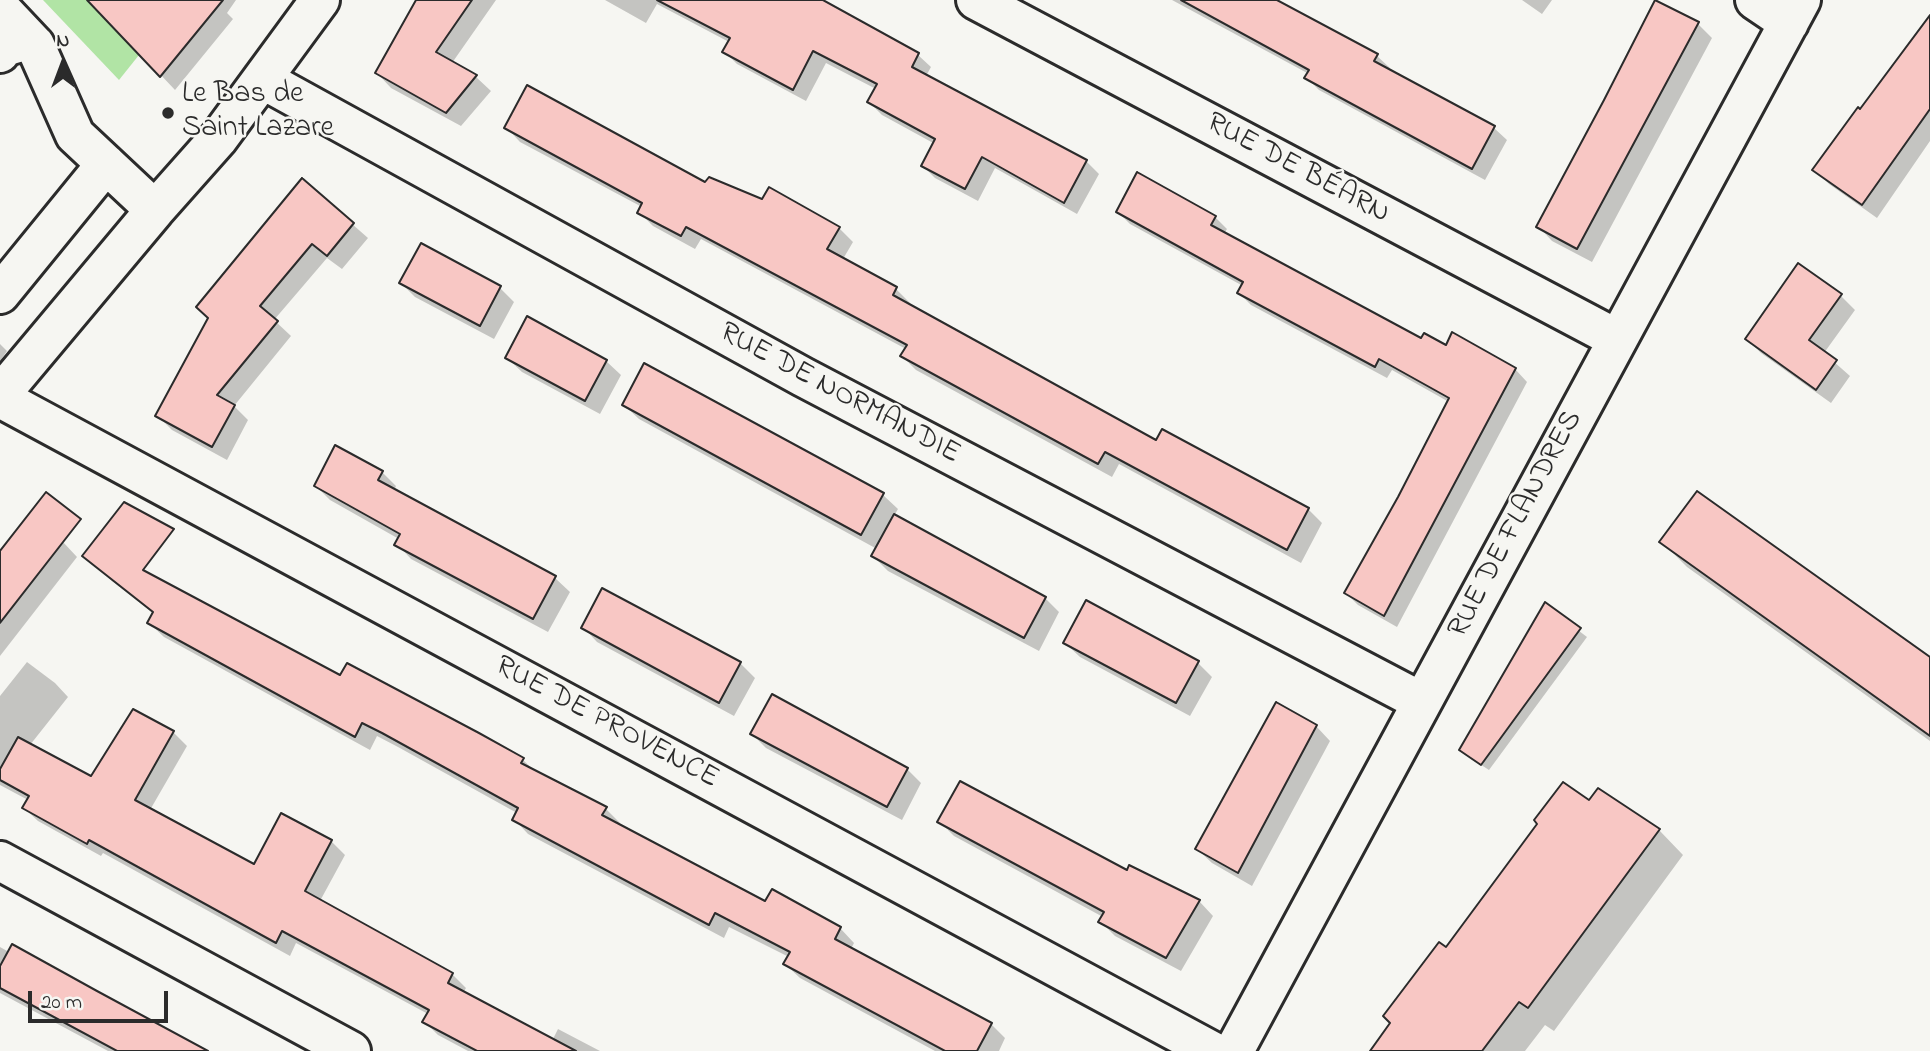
<!DOCTYPE html>
<meta charset="utf-8">
<style>
body{margin:0}
#map{position:relative;width:1930px;height:1051px;overflow:hidden;background:#f6f6f2;font-family:"Indie Flower",sans-serif}
canvas{display:block}
.north{position:absolute;left:28px;top:28px;width:70px;height:70px;-webkit-text-stroke:5px #f6f6f2;paint-order:stroke;rotate:0deg;font-size:19px;font-weight:700;line-height:28px;text-align:center;color:#2b2b2b}
.north::after{content:'';display:block;margin:auto;width:24px;height:32px;background:#2b2b2b;clip-path:polygon(50% 0,100% 100%,50% 72%,0 100%)}
.scale{position:absolute;left:28px;top:991px;width:140px;height:32px;box-sizing:border-box;border:4px solid #2b2b2b;border-top:0;padding-left:9px;font-size:21px;line-height:24px;white-space:nowrap;color:#2b2b2b;-webkit-text-stroke:5px #f6f6f2;paint-order:stroke}
</style>
<div id="map">
<canvas width="1930" height="1051"></canvas>
<div class="north">N</div>
<div class="scale">20 m</div>
</div>
<script>
const ctx = document.querySelector('canvas').getContext('2d');
ctx.lineJoin = 'round';
function fillPath(path, color) { ctx.fillStyle = color; ctx.fill(path, 'evenodd'); }
const shape = rows => new Path2D(rows.map(r => 'M' + r).join(''));
function strokePath(path, color, width, dash) { ctx.strokeStyle = color; ctx.lineWidth = width; ctx.lineCap = dash ? 'butt' : 'round'; ctx.setLineDash(dash || []); ctx.stroke(path); }
function label(font, color, halo, rows, align = 'center') {
  ctx.font = font + ' "Indie Flower",sans-serif'; ctx.lineWidth = 5; ctx.setLineDash([]); ctx.textBaseline = 'middle'; ctx.strokeStyle = halo; ctx.fillStyle = color; for (const [text, x, y, turn = 0] of rows) {
    ctx.save(); ctx.translate(x, y); ctx.rotate((+turn || 0) * Math.PI / 180); ctx.textAlign = isNaN(turn) ? turn : align; if (halo) ctx.strokeText(text, 0, 0); ctx.fillText(text, 0, 0); ctx.restore();
  }
}
fillPath(shape([
 [43,0,87,0,139,55,119,80]
]), '#b1e4a5');
fillPath(shape([
 [90,0,236,0,227,13,233,19,175,90],
 [419,0,496,0,452,63,476,77,491,91,461,126,391,88,377,73],
 [605,0,789,0,918,55,931,67,926,76,1086,161,1099,174,1077,214,995,168,978,201,935,178,923,166,935,144,882,115,869,102,876,89,826,63,806,101,737,64,724,51,729,42,657,4,646,23],
 [1172,0,1274,0,1377,56,1390,68,1388,71,1494,128,1507,140,1485,180,1319,90,1307,78,1309,74],
 [1522,0,1552,0,1542,14],
 [1930,18,1930,141,1877,218,1829,184,1815,170,1861,111],
 [1698,24,1712,38,1592,262,1552,241,1538,226],
 [506,127,763,202,839,228,853,242,843,259,896,289,910,303,908,306,1157,442,1308,509,1322,523,1301,563,1119,464,1112,477,916,370,902,356,906,349,701,239,695,249,653,226,639,212,642,207,520,142],
 [303,181,368,238,342,269,327,258,274,320,291,336,234,406,248,420,227,460,172,430,158,416],
 [1118,212,1215,217,1227,229,1224,234,1422,341,1515,369,1527,382,1397,627,1358,605,1346,593,1399,498,1449,402,1392,370,1387,378,1251,305,1239,293,1243,286,1130,224],
 [1799,266,1841,296,1855,310,1824,353,1850,376,1831,403,1761,353,1747,339],
 [401,283,500,288,514,302,494,339,415,297],
 [0,344,7,351,0,361],
 [507,358,606,361,621,375,600,414,522,372],
 [645,366,883,495,898,509,894,516,1045,598,1059,612,1039,651,888,571,873,556,877,549,639,419,624,405],
 [382,472,396,486,394,491,555,578,570,592,548,632,411,559,397,544,399,539,330,500,316,486],
 [29,517,63,542,77,557,0,656,0,554],
 [1662,542,1930,659,1930,741,1687,567],
 [97,566,341,678,479,734,523,760,537,773,606,809,620,823,619,825,766,903,840,928,854,943,851,949,991,1024,1005,1038,999,1051,935,1051,800,978,785,964,789,957,729,927,724,938,528,834,514,819,517,813,398,747,377,736,370,750,164,637,149,623,154,614,112,581],
 [603,590,740,663,755,678,734,716,597,642,583,627],
 [1545,605,1587,637,1489,770,1469,757,1462,750],
 [1065,643,1198,663,1212,677,1190,716,1080,657],
 [27,662,55,683,68,697,30,745,92,779,173,732,187,746,150,810,255,866,282,815,331,841,345,855,320,901,452,974,466,988,463,993,520,1051,468,1051,438,1035,424,1021,428,1014,296,943,290,956,103,853,101,856,38,821,24,808,28,800,0,785,0,696],
 [1316,726,1330,741,1252,886,1212,863,1197,849],
 [752,734,907,769,921,783,902,820,766,748],
 [1589,803,1659,830,1683,855,1554,1031,1545,1025,1525,1051,1372,1051,1539,823],
 [940,822,1127,872,1199,901,1213,916,1181,971,1115,936,1101,922,1103,917,954,836],
 [0,947,9,952,193,1051,108,1051,0,993],
 [558,1029,600,1051,547,1051]
]), '#0003');
const building = shape([
 [87,0,223,0,160,77,87,0],
 [416,0,472,0,436,52,477,75,446,113,375,73,416,0],
 [657,0,823,0,919,53,912,67,1087,160,1064,203,982,157,965,189,921,166,935,139,867,102,877,84,813,51,793,90,722,52,730,38,657,0],
 [1181,0,1277,0,1378,54,1374,61,1495,126,1472,169,1304,78,1309,70,1181,0],
 [1655,0,1699,22,1577,249,1536,227,1604,100,1655,0],
 [1930,15,1930,109,1862,205,1812,170,1858,107,1860,109,1930,15],
 [527,85,705,182,709,177,762,199,769,187,840,227,827,249,897,287,893,295,1156,440,1162,429,1309,508,1287,550,1105,452,1098,464,900,356,907,345,686,227,681,236,637,213,642,203,504,128,527,85],
 [1137,172,1216,216,1211,225,1421,338,1424,333,1446,345,1452,332,1516,368,1384,616,1344,593,1398,497,1449,398,1379,359,1375,367,1237,293,1243,282,1116,212,1137,172],
 [302,178,354,223,327,256,312,244,260,306,278,321,217,395,235,405,212,447,155,416,208,318,196,307,302,178],
 [421,243,501,286,480,326,399,283,421,243],
 [1798,263,1842,294,1809,340,1837,360,1816,390,1745,339,1798,263],
 [527,316,607,360,585,401,505,358,527,316],
 [644,363,884,493,861,535,622,405,644,363],
 [335,445,383,471,378,480,556,576,533,619,394,545,400,534,314,486,335,445],
 [1697,491,1930,657,1930,736,1659,542,1697,491],
 [46,492,81,519,0,623,0,551,46,492],
 [124,502,174,529,143,570,340,675,347,663,479,733,524,758,521,763,607,807,602,815,765,901,772,889,841,927,835,939,992,1023,977,1051,945,1051,783,964,790,952,715,913,709,925,512,820,518,808,382,733,362,723,355,737,147,623,153,612,82,556,124,502],
 [894,514,1046,597,1024,638,871,556,894,514],
 [602,588,741,662,719,703,581,628,602,588],
 [1086,600,1199,661,1176,703,1063,643,1086,600],
 [1545,602,1581,628,1481,765,1459,750,1545,602],
 [772,694,908,768,887,807,750,734,772,694],
 [1276,702,1317,725,1238,873,1195,849,1276,702],
 [133,709,174,731,135,800,254,864,281,813,332,840,305,891,453,973,448,983,576,1051,477,1051,422,1022,429,1010,282,931,276,943,89,840,87,844,22,808,29,796,0,780,0,769,18,737,91,776,133,709],
 [960,781,1127,870,1129,865,1200,900,1166,958,1098,922,1104,912,937,822,960,781],
 [1563,782,1589,800,1598,788,1660,829,1528,1008,1519,1002,1482,1051,1370,1051,1390,1023,1383,1016,1439,942,1446,947,1537,824,1534,820,1563,782],
 [12,944,97,991,208,1051,117,1051,0,988,0,966,12,944]
]);
fillPath(building, '#f8c7c4');
strokePath(building, '#2b2b2b', 2);
const minor = shape([
 [976,0,1617,339],
 [1755,0,1789,23],
 [0,8,35,45,75,135,155,210],
 [0,53,4,47,21,42,35,45],
 [262,79,803,377,1422,702],
 [0,294,106,164],
 [0,395,155,210,218,139,320,0],
 [0,398,1212,1051],
 [0,861,351,1051],
 [1234,1051,1801,0]
]);
strokePath(minor, '#2b2b2b', 44);
strokePath(minor, '#f6f6f2', 38);
for (const [x, y, r, color] of [
 [168,113,7,"#2b2b2b"]
]) { const dot = new Path2D(); dot.arc(x, y, r, 0, 2 * Math.PI); ctx.fillStyle = color; ctx.fill(dot); strokePath(dot, '#f6f6f2', 2.5); }
label('30px', '#2b2b2b', '#f6f6f2', [
 ["Le Bas de",182,96],
 ["Saint Lazare",182,130]
], 'left');
label('30px', '#2b2b2b', '#f6f6f2', [
 ["RUE DE BÉARN",1297,170,28],
 ["RUE DE NORMANDIE",839,395,28],
 ["RUE DE FLANDRES",1517,525,-62],
 ["RUE DE PROVENCE",606,724,28]
]);
</script>
